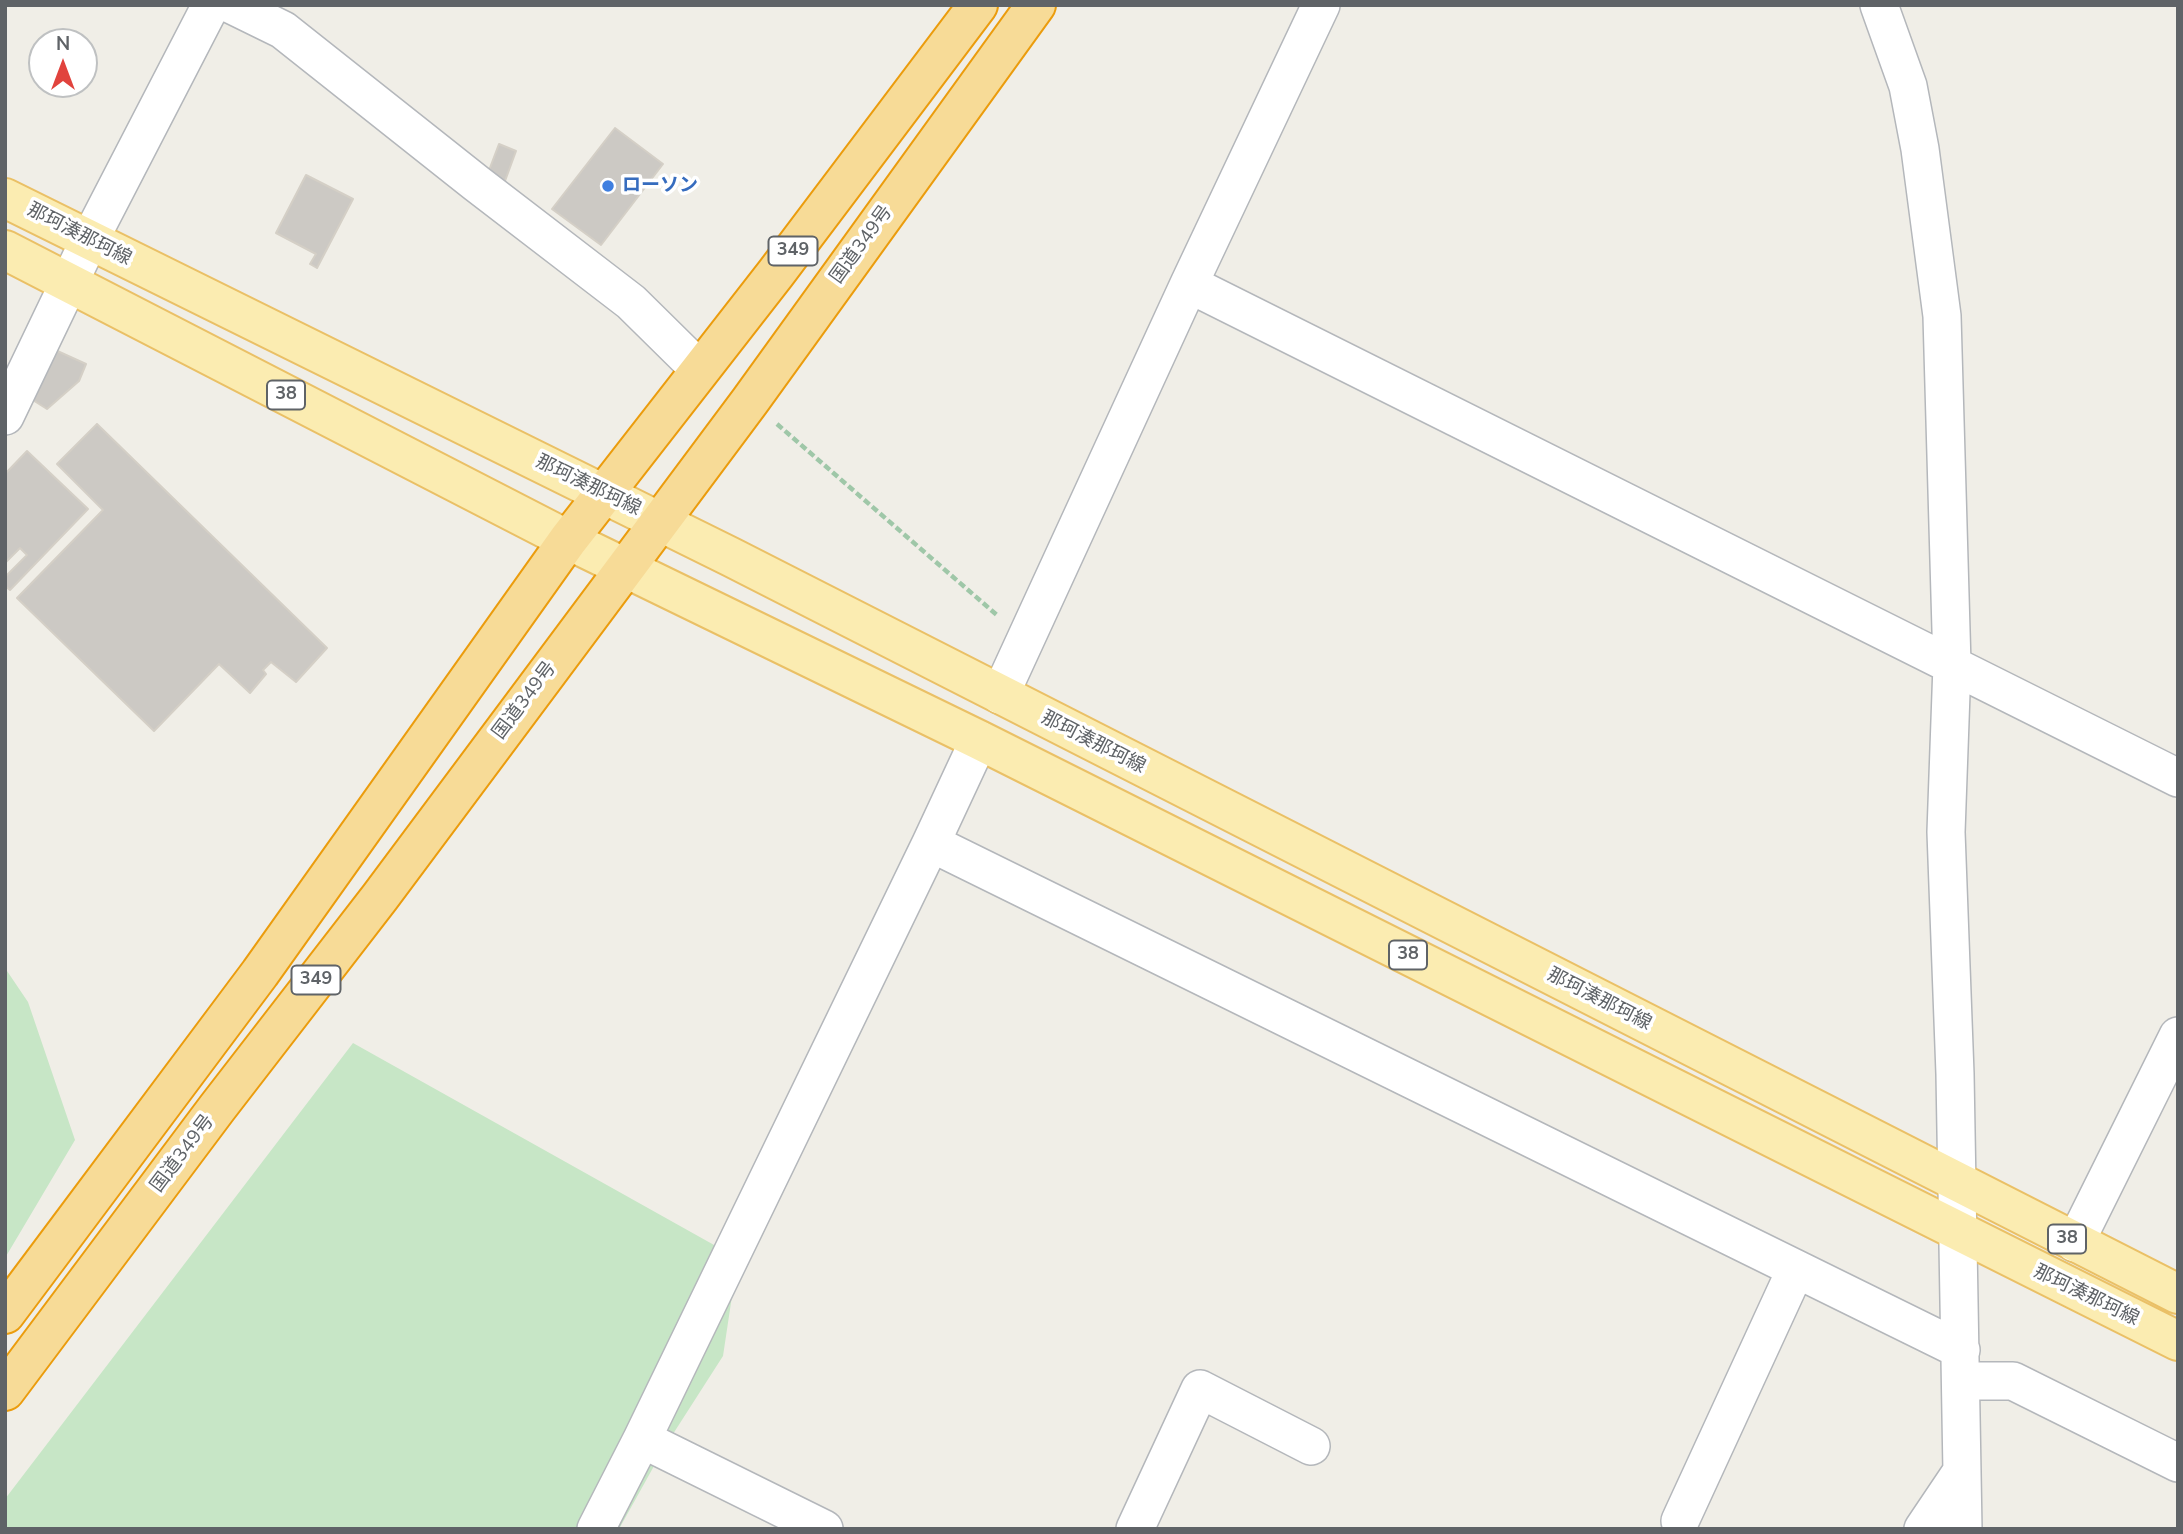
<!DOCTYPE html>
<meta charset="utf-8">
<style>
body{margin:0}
#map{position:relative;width:2183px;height:1534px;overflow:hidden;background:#f0eee7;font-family:"Nunito Sans",sans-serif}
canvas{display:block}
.frame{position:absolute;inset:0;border:7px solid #5f6367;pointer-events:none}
.north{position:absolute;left:28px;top:28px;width:70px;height:70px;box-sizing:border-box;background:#fff;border:2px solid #bfc1c2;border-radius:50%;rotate:0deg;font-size:19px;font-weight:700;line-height:28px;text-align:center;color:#5f6367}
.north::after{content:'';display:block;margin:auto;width:24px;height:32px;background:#e1433d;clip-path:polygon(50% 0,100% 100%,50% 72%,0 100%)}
</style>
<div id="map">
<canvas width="2183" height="1534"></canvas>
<div class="frame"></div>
<div class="north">N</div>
</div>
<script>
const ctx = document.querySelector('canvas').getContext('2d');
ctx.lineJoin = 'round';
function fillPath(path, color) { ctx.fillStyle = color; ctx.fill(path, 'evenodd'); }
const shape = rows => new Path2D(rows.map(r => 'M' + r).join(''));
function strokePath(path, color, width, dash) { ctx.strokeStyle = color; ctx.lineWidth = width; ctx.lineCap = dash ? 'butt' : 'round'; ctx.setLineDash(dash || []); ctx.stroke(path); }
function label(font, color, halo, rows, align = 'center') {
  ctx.font = font + ' "Nunito Sans","Noto Sans JP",sans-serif'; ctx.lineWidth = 7; ctx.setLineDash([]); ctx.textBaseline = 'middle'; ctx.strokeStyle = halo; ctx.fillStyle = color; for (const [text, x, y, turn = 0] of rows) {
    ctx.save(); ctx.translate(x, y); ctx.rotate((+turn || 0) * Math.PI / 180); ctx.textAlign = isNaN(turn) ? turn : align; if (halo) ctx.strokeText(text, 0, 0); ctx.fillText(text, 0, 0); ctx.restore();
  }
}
fillPath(shape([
 [5,968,28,1002,75,1140,5,1258],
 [353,1043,723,1250,730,1269,732,1296,723,1356,664,1448,619,1529,5,1529,5,1499]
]), '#c7e6c6');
const building = shape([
 [615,128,663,164,601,245,552,209,615,128],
 [499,144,516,151,505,181,488,173,499,144],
 [306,175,353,199,317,268,310,264,316,254,276,233,306,175],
 [53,349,86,364,79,381,47,409,28,397,53,349],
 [97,424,327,648,296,682,271,662,263,670,266,674,250,693,219,664,154,731,17,598,103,510,57,464,97,424],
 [27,451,88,509,10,590,5,586,5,577,27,555,20,548,5,563,5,474,27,451]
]);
fillPath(building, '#ccc9c4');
strokePath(building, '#d4cfc6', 2);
const minor = shape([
 [232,5,283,30,476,183,631,302,700,370],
 [1879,5,1908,86,1920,149,1942,316,1952,665,1946,832,1955,1074,1963,1529],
 [1189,284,2178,778],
 [5,416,89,241,211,5],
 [1000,695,1189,284,1321,5],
 [931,843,1961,1350],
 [2075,1243,2178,1036],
 [1961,1381,2013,1381,2178,1463],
 [642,1439,824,1529],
 [1680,1521,1796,1269],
 [596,1529,642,1439,931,843,979,740],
 [1135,1529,1200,1389,1311,1446],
 [1923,1529,1962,1471]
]);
const major = shape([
 [5,198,731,557,2178,1294],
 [5,250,568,540,979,740,2178,1341]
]);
const highway = shape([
 [5,1314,260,973,568,540,776,273,978,5],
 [5,1391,217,1108,380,897,750,401,1036,5]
]);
strokePath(minor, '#b4b7bb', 40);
strokePath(major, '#eac066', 42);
strokePath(highway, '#eb9c0d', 42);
strokePath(shape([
 [777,424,998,616]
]), '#9fc7a8', 4.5, [7, 3.5]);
strokePath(minor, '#fff', 37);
strokePath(major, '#fbecb1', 38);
strokePath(highway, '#f7db97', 38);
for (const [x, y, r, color] of [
 [608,186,7,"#3f7fe0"]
]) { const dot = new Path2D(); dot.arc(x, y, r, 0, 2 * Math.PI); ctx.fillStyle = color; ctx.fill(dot); strokePath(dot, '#fff', 2.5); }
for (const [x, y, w] of [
 [793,251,49],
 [286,395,38],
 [1408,955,38],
 [316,980,49],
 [2067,1239,38]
]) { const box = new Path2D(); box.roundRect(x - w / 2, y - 14.5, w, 29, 5); ctx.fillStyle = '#fff'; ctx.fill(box); strokePath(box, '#5f6367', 2); }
label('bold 18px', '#5f6367', null, [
 ["349",793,251],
 ["38",286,395],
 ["38",1408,955],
 ["349",316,980],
 ["38",2067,1239]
]);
label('bold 19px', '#366cbe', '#fff', [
 ["ローソン",622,186]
], 'left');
label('19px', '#5f6367', '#fff', [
 ["那珂湊那珂線",79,235,27],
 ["国道349号",862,245,-54],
 ["那珂湊那珂線",588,486,26],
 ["国道349号",525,701,-53],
 ["那珂湊那珂線",1093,743,27],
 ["那珂湊那珂線",1599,1000,27],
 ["国道349号",183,1154,-53],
 ["那珂湊那珂線",2086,1296,26]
]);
</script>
